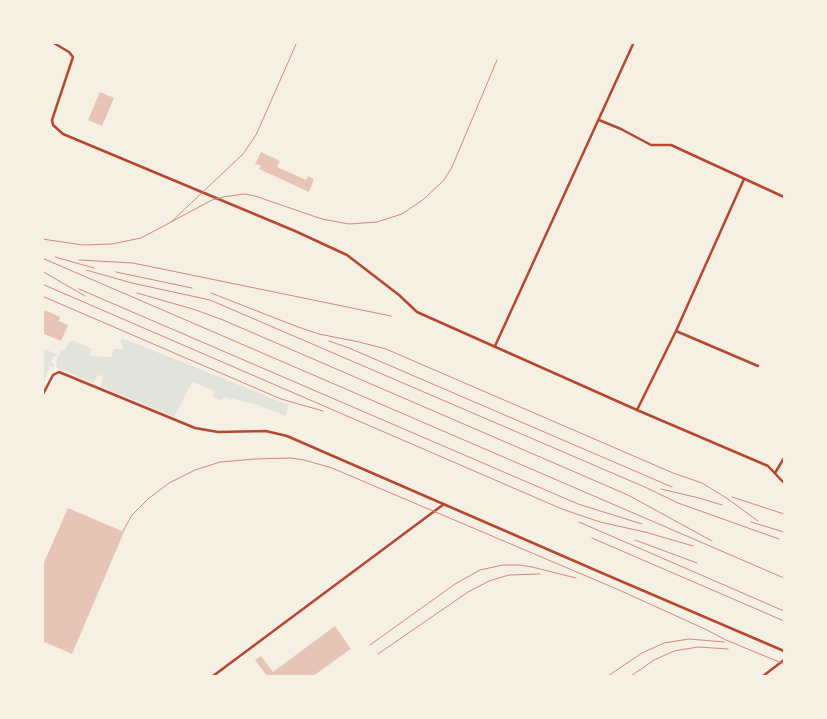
<!DOCTYPE html>
<style>
body{margin:0}
#map{position:relative;width:827px;height:719px;overflow:hidden;background:#f6efe4;font-family:Raleway,sans-serif}
canvas{display:block}
.frame{position:absolute;inset:0;border:44px solid #f6efe4;pointer-events:none}
</style>
<div id="map">
<canvas width="827" height="719"></canvas>
<div class="frame"></div>
</div>
<script>
const ctx = document.querySelector('canvas').getContext('2d');
ctx.lineJoin = 'round';
function fillPath(path, color) { ctx.fillStyle = color; ctx.fill(path, 'evenodd'); }
const shape = rows => new Path2D(rows.map(r => 'M' + r).join(''));
function strokePath(path, color, width, dash) { ctx.strokeStyle = color; ctx.lineWidth = width; ctx.lineCap = dash ? 'butt' : 'round'; ctx.setLineDash(dash || []); ctx.stroke(path); }
fillPath(shape([
 [122,338,289,405,285,416,258,405,225,397,221,400,214,398,213,395,213,390,192,382,174,417,102,387,102,376,98,375,94,383,57,368,56,361,61,350,65,350,69,342,72,340,92,349,89,356,111,357,114,349,122,349,123,346,120,342],
 [43,349,57,354,57,356,54,356,51,362,54,364,54,368,49,366,49,369,43,385]
]), '#e2e4dc');
fillPath(shape([
 [100,92,114,98,102,126,88,120],
 [261,152,280,161,277,167,306,180,308,176,314,179,309,192,259,169,261,166,255,164],
 [45,310,60,317,59,321,68,325,61,341,42,333,42,312,44,313],
 [68,508,124,532,72,654,42,641,42,567],
 [335,626,351,649,313,676,267,676,255,660,261,656,273,672]
]), '#e6c5b7');
strokePath(shape([
 [52,42,69,52,73,57,52,120,53,125,63,134,295,231,347,255,399,295,417,312,637,410,768,466,784,483],
 [599,120,621,129,651,145,671,145,784,197],
 [676,331,758,366],
 [495,346,634,42],
 [42,396,53,375,59,372,195,428,218,432,266,431,287,436,602,573,784,651],
 [637,410,676,331,744,179],
 [775,473,784,458],
 [213,676,444,504],
 [763,676,784,660]
]), '#b5482f', 2.5);
strokePath(shape([
 [171,222,212,200,223,197,244,194,255,196,322,219,349,224,377,222,402,214,424,199,444,180,452,167,497,60],
 [42,239,83,245,112,244,141,238,171,222,243,154,256,135,297,42],
 [55,257,94,268],
 [42,258,784,578],
 [79,260,133,263,391,316],
 [86,270,132,283,210,300,647,488,678,503,779,539],
 [42,271,85,296],
 [116,272,192,288],
 [42,284,562,509,600,522,645,532,693,546],
 [79,289,578,504,642,524],
 [137,293,196,310,223,320,628,495,712,541],
 [211,293,298,327,319,334,359,342,386,349,673,473,702,483,728,499,758,521],
 [42,296,281,399,323,411],
 [329,341,349,348,672,487],
 [661,489,699,498,722,505],
 [732,497,784,514],
 [579,522,784,611],
 [751,522,784,532],
 [123,531,132,515,148,499,169,483,195,470,220,462,255,459,291,458,304,460,332,468,619,590,705,629,726,640,784,664],
 [592,538,784,621],
 [635,540,697,563],
 [370,645,455,584,480,570,503,565,519,565,532,567,576,578],
 [378,654,468,592,489,581,509,575,540,574],
 [608,676,642,653,664,643,689,639,724,642],
 [631,676,654,660,674,651,698,647,728,649]
]), '#cf8b77', 1);
</script>
